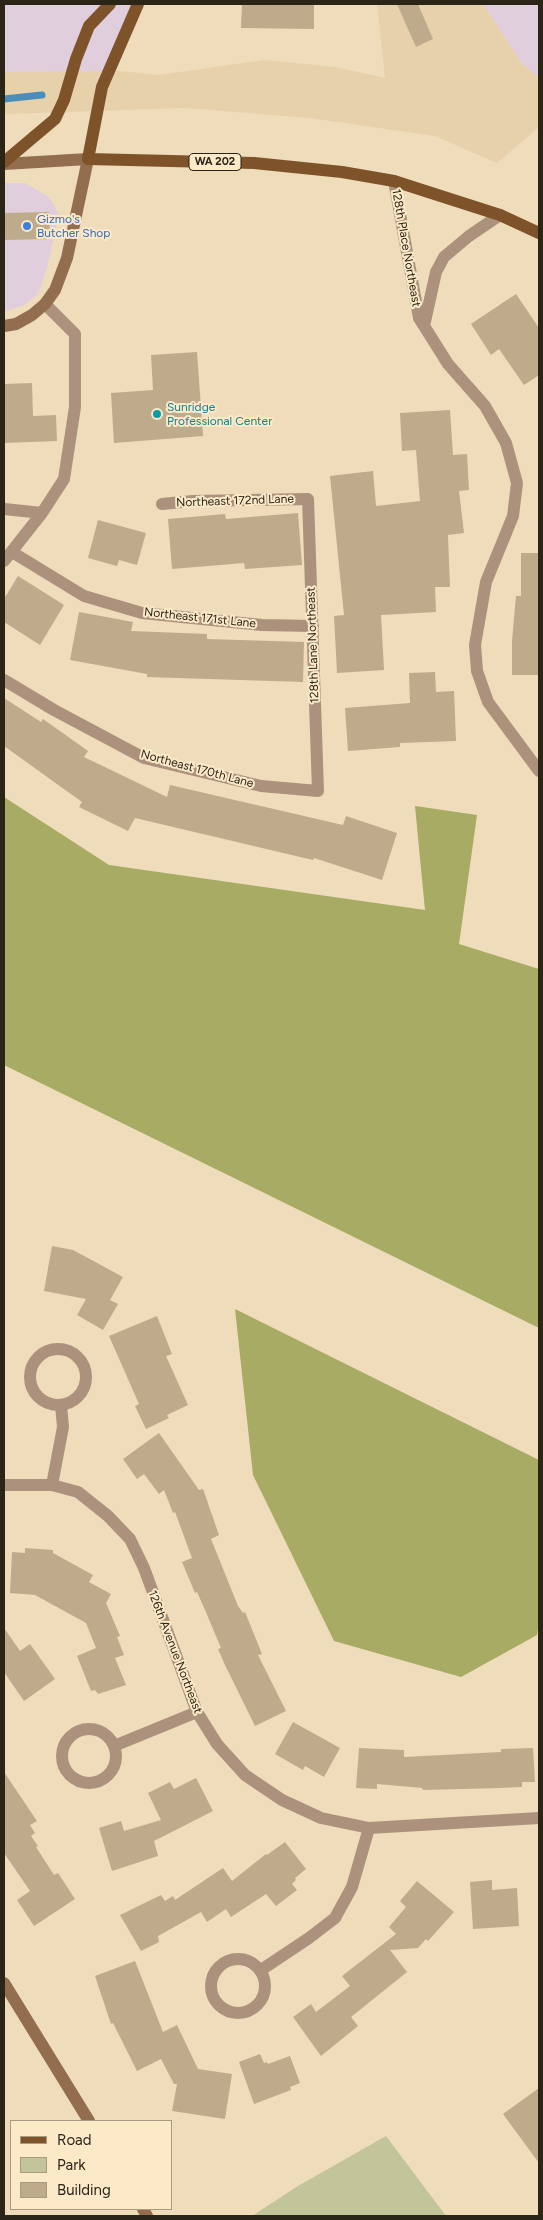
<!DOCTYPE html>
<style>
body{margin:0}
#map{position:relative;width:543px;height:2220px;overflow:hidden;background:#eedcbb;font-family:Figtree,sans-serif}
canvas{display:block}
.frame{position:absolute;inset:0;border:5px solid #2b2518;pointer-events:none}
.legend{position:absolute;left:10px;top:2120px;width:162px;height:90px;box-sizing:border-box;background:#fbe9c8;border:1px solid #a89b82;margin:0;padding:6px 9px;list-style:none;font-size:15px;color:#2b2518}
.legend li{display:flex;align-items:center;gap:10px;height:25px}
.legend b{width:25px;border:1px solid #a89b82}
</style>
<div id="map">
<canvas width="543" height="2220"></canvas>
<div class="frame"></div>
<ul class="legend">
<li><b style="height:6px;background:#7e532a"></b>Road</li>
<li><b style="height:14px;background:#c2c59a"></b>Park</li>
<li><b style="height:14px;background:#bdab8c"></b>Building</li>
</ul>
</div>
<script>
const ctx = document.querySelector('canvas').getContext('2d');
ctx.lineJoin = 'round';
function fillPath(path, color) { ctx.fillStyle = color; ctx.fill(path, 'evenodd'); }
const shape = rows => new Path2D(rows.map(r => 'M' + r).join(''));
function strokePath(path, color, width, dash) { ctx.strokeStyle = color; ctx.lineWidth = width; ctx.lineCap = dash ? 'butt' : 'round'; ctx.setLineDash(dash || []); ctx.stroke(path); }
function label(font, color, halo, rows, align = 'center') {
  ctx.font = font + ' Figtree,sans-serif'; ctx.lineWidth = 4; ctx.setLineDash([]); ctx.textBaseline = 'middle'; ctx.strokeStyle = halo; ctx.fillStyle = color; for (const [text, x, y, turn = 0] of rows) {
    ctx.save(); ctx.translate(x, y); ctx.rotate((+turn || 0) * Math.PI / 180); ctx.textAlign = isNaN(turn) ? turn : align; if (halo) ctx.strokeText(text, 0, 0); ctx.fillText(text, 0, 0); ctx.restore();
  }
}
fillPath(shape([
 [4,4,138,4,102,87,4,89],
 [483,4,539,4,539,78,521,63],
 [4,183,25,183,49,197,59,214,47,268,38,294,24,305,4,312]
]), '#e1cedd');
fillPath(shape([
 [377,4,483,4,521,63,539,78,539,127,497,163,435,136,310,118,185,108,4,114,4,72,120,71,159,75,264,60,336,67,385,78]
]), '#e7d1aa');
fillPath(shape([
 [386,2136,446,2216,252,2216,298,2186]
]), '#c2c59a');
fillPath(shape([
 [4,797,109,865,425,910,415,806,477,815,459,944,539,969,539,1328,4,1065],
 [235,1309,539,1460,539,1622,537,1635,461,1677,334,1641,253,1475]
]), '#a8ab63');
strokePath(shape([
 [4,99,42,95]
]), '#4b8eb9', 7);
fillPath(shape([
 [242,4,314,4,314,29,241,28],
 [397,4,418,4,433,39,416,47],
 [49,212,50,239,4,240,4,213],
 [516,294,539,328,539,375,524,385,499,349,491,355,471,324],
 [197,352,203,436,114,443,111,393,153,390,151,355],
 [32,383,33,416,56,415,57,441,4,443,4,384],
 [450,410,453,455,467,454,469,490,459,491,464,533,448,535,450,587,435,587,436,612,381,615,384,670,337,673,334,616,344,615,330,476,373,471,376,506,420,501,416,450,402,451,400,413],
 [298,513,302,565,245,569,244,563,172,569,168,519,225,514,226,519],
 [98,520,146,533,137,565,119,560,117,566,88,558],
 [521,553,539,553,539,675,512,675,512,641,516,596,521,596],
 [18,576,64,605,40,645,4,622,4,599],
 [79,612,133,622,131,631,207,634,207,639,304,642,303,682,147,677,147,674,70,660],
 [435,672,436,692,454,691,456,741,400,743,400,747,348,751,345,708,410,703,409,673],
 [4,698,41,722,43,719,88,751,84,757,167,797,170,785,343,825,346,816,397,833,382,880,314,858,313,860,135,818,128,831,79,807,82,802,4,746],
 [52,1246,73,1250,123,1277,110,1300,118,1304,103,1330,77,1315,86,1299,44,1291],
 [157,1316,172,1354,166,1356,188,1405,167,1415,169,1418,146,1429,135,1406,139,1404,109,1336],
 [159,1433,199,1490,203,1489,219,1535,211,1539,238,1606,243,1613,245,1612,262,1654,258,1655,286,1711,255,1726,225,1665,218,1649,221,1648,205,1610,197,1592,195,1593,182,1562,192,1558,175,1512,173,1513,164,1490,159,1494,144,1474,137,1479,123,1459],
 [25,1548,53,1550,53,1553,93,1575,89,1582,111,1594,106,1603,120,1636,117,1637,124,1655,115,1658,126,1685,98,1694,95,1690,91,1691,77,1656,96,1648,86,1623,35,1595,10,1593,12,1552,25,1553],
 [4,1628,20,1651,30,1644,55,1679,24,1701,4,1672],
 [293,1722,340,1748,324,1777,305,1766,303,1770,275,1754],
 [359,1748,404,1750,404,1757,501,1752,501,1749,533,1748,535,1782,522,1782,522,1787,501,1788,423,1790,422,1788,377,1784,377,1789,356,1788],
 [4,1772,37,1821,30,1825,35,1833,31,1836,38,1846,36,1847,54,1875,58,1873,75,1899,34,1926,17,1900,30,1891,4,1853],
 [196,1778,213,1811,154,1841,158,1856,112,1871,99,1828,121,1821,124,1831,161,1820,148,1793,170,1782,174,1789],
 [285,1842,306,1869,295,1878,296,1880,292,1884,297,1890,276,1906,266,1894,231,1917,226,1909,207,1922,201,1912,158,1936,159,1942,141,1951,120,1915,161,1895,165,1901,173,1896,175,1900,223,1868,232,1881,266,1854,267,1855],
 [492,1880,492,1890,517,1888,519,1926,473,1929,470,1882],
 [417,1881,454,1912,428,1941,426,1939,418,1948,390,1950,407,1972,351,2017,358,2026,321,2056,293,2017,311,2004,316,2012,350,1986,342,1976,396,1934,389,1927,406,1907,400,1901],
 [135,1961,163,2032,177,2025,198,2069,232,2074,225,2119,172,2111,177,2084,174,2084,161,2059,137,2071,113,2023,111,2024,95,1976],
 [260,2054,264,2063,267,2062,268,2064,290,2056,300,2083,290,2087,291,2090,254,2104,239,2062],
 [539,2088,539,2163,503,2114]
]), '#bdab8c');
strokePath(shape([
 [394,181,419,318,448,364,485,406,506,443,517,483,513,516,486,582,475,645,477,671,488,702,539,771],
 [424,326,436,272,444,257,469,236,500,215],
 [4,509,42,513],
 [12,552,84,596,142,613,262,625,313,626],
 [4,561,42,513,64,479,75,407,75,334,45,304],
 [4,680,54,710,144,758,261,786,318,791,308,499,193,501,162,504],
 '30 1377a28 28 0 1 1 56 0a28 28 0 1 1-56 0Z',
 [61,1405,63,1427,52,1485,78,1492,108,1516,130,1539,144,1568,197,1712,217,1744,245,1775,282,1800,321,1818,369,1828,539,1818],
 [4,1485,52,1485],
 '62 1756a27 27 0 1 1 54 0a27 27 0 1 1-54 0Z',
 [114,1746,197,1712],
 '211 1986a27 27 0 1 1 54 0a27 27 0 1 1-54 0Z',
 [261,1970,309,1938,335,1918,352,1887,369,1828]
]), '#ac927d', 12);
strokePath(shape([
 [4,164,88,159,67,258,55,290,45,304,32,315,16,324,4,326],
 [4,1983,89,2121],
 [143,2209,147,2216]
]), '#926d4e', 12);
strokePath(shape([
 [138,4,102,87,88,159,254,163,342,172,394,181,500,215,539,233],
 [4,162,55,119,64,100,76,59,89,26,110,4]
]), '#7e532a', 12);
for (const [x, y, r, color] of [
 [27,226,5,"#3f7fe0"],
 [157,414,5,"#0f9aa8"]
]) { const dot = new Path2D(); dot.arc(x, y, r, 0, 2 * Math.PI); ctx.fillStyle = color; ctx.fill(dot); strokePath(dot, '#fbe9c8', 2); }
for (const [x, y, w] of [
 [215,162,52]
]) { const box = new Path2D(); box.roundRect(x - w / 2, y - 8.5, w, 17, 4); ctx.fillStyle = '#fbe9c8'; ctx.fill(box); strokePath(box, '#2b2518', 1); }
label('bold 11px', '#2b2518', null, [
 ["WA 202",215,162]
]);
label('12px', '#366cbe', '#fbe9c8', [
 ["Gizmo's",37,219],
 ["Butcher Shop",37,233]
], 'left');
label('12px', '#2b2518', '#fbe9c8', [
 ["128th Place Northeast",406,248,80],
 ["Northeast 172nd Lane",235,501,-2],
 ["Northeast 171st Lane",200,618,6],
 ["128th Lane Northeast",313,645,-92],
 ["Northeast 170th Lane",197,769,15],
 ["126th Avenue Northeast",175,1652,69]
]);
label('12px', '#0d838f', '#fbe9c8', [
 ["Sunridge",167,407],
 ["Professional Center",167,421]
], 'left');
</script>
